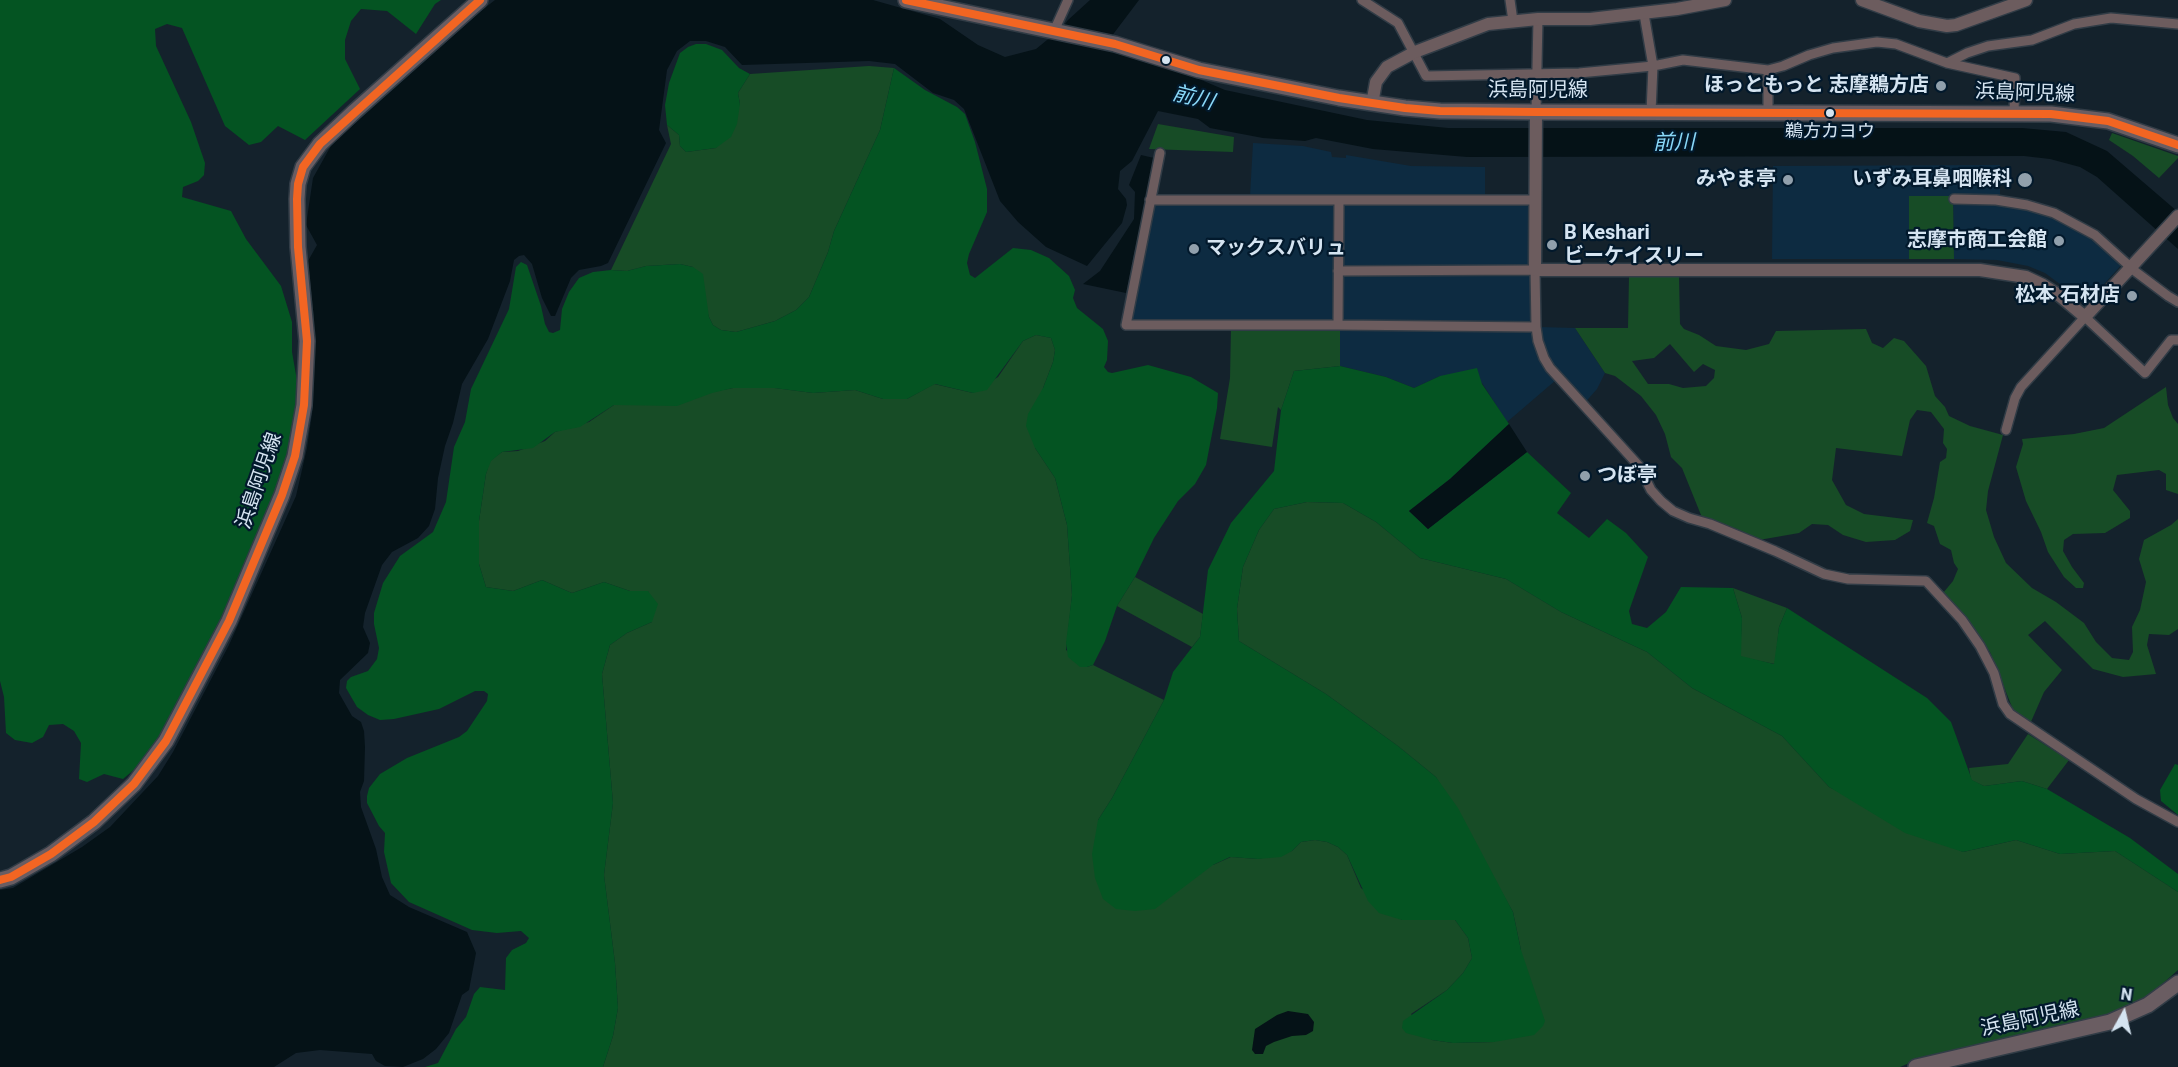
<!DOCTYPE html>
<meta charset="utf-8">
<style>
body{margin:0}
#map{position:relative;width:2178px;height:1067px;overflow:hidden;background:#14222c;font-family:Roboto,sans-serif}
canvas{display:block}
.north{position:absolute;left:2094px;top:983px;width:60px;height:60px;-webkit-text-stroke:4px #02192c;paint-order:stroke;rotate:8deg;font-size:16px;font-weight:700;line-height:24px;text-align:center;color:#d5e4f1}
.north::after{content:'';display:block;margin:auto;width:21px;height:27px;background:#d5e4f1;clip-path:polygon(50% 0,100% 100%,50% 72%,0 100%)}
</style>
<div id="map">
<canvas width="2178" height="1067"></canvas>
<div class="north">N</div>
</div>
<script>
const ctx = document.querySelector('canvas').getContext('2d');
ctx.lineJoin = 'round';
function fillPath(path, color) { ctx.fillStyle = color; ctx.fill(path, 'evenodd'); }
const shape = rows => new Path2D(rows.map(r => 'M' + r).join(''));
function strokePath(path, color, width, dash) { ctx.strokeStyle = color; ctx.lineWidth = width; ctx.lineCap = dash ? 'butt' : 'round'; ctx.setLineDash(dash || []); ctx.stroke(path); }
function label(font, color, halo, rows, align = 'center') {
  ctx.font = font + ' Roboto,"Noto Sans JP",sans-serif'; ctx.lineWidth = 4.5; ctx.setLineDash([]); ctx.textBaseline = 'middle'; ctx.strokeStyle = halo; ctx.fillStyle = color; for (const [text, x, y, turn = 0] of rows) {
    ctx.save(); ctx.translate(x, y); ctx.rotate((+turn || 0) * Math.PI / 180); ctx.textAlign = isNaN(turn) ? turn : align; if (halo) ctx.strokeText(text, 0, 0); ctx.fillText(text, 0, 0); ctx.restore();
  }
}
fillPath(shape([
 [1253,143,1303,146,1331,152,1332,157,1346,158,1346,155,1411,166,1485,167,1485,197,1542,197,1539,327,1575,328,1605,373,1597,389,1582,406,1556,380,1507,422,1482,383,1440,376,1414,388,1386,377,1340,366,1340,329,1128,324,1155,195,1250,196],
 [2000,165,2000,200,2030,206,2084,228,2124,262,2089,301,2080,299,2045,273,2028,266,1997,260,1954,259,1953,197,1909,197,1909,259,1772,259,1773,166]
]), '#0d2b41');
fillPath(shape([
 [869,66,894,68,880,130,834,231,828,252,809,297,796,310,775,321,736,332,721,330,713,325,709,317,693,267,680,264,646,266,627,271,611,270,671,144,667,125,679,135,680,146,686,152,716,148,740,104,738,93,750,74],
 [1158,124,1234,137,1233,152,1149,149],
 [2112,133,2178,156,2178,158,2159,178,2133,156,2109,140],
 [1909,196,1953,196,1954,259,1909,259],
 [1629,276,1679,276,1680,324,1684,329,1699,335,1716,346,1746,350,1769,344,1776,331,1866,329,1872,343,1883,348,1894,338,1904,341,1926,366,1935,396,1945,407,1949,416,1970,426,2003,435,1988,491,1986,510,1994,537,2006,563,2032,588,2056,602,2084,623,2096,642,2112,658,2129,660,2133,652,2132,627,2140,610,2146,582,2139,559,2144,540,2171,525,2178,519,2178,629,2169,635,2149,634,2147,645,2156,674,2123,677,2093,669,2045,621,2028,635,2062,670,2044,692,2030,724,2014,712,1990,652,1943,593,1953,581,1958,569,1954,563,1951,550,1940,544,1934,526,1927,523,1934,498,1940,462,1946,458,1947,449,1943,443,1944,429,1931,412,1917,410,1910,420,1902,456,1836,448,1832,480,1846,505,1864,514,1913,520,1910,531,1895,540,1866,542,1843,535,1828,525,1812,524,1799,533,1759,540,1737,529,1703,520,1682,468,1671,457,1665,434,1656,415,1641,396,1615,376,1605,373,1575,328,1628,328],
 [1670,344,1694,372,1703,364,1715,370,1714,378,1706,386,1683,388,1669,384,1648,384,1632,361,1654,358],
 [1231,327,1340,329,1340,366,1294,371,1281,410,1278,407,1272,447,1220,439,1230,378],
 [1036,335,1051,338,1055,350,1053,362,1043,388,1035,448,1055,478,1067,525,1072,595,1066,650,1087,667,1093,665,1164,700,1112,798,1098,820,1213,865,1231,857,1258,859,1292,851,1301,842,1315,840,1327,842,1338,847,1347,855,1361,888,1402,920,1455,920,1468,938,1472,958,1463,973,1447,990,1411,1014,1432,1040,1453,1043,1494,1042,1521,950,1513,912,1436,777,1398,746,1326,694,1239,641,1237,609,1243,567,1259,530,1274,509,1307,502,1343,503,1376,522,1420,558,1506,579,1561,612,1647,652,1692,688,1782,736,1829,787,1963,852,2016,840,2060,854,2115,851,2178,892,2178,970,2152,993,2118,1014,1921,1058,1900,1067,603,1067,613,1036,618,1008,615,963,604,875,613,803,602,674,610,645,627,633,652,622,648,591,630,591,604,582,572,593,542,580,513,591,486,587,479,564,479,521,486,474,490,461,502,452,518,451,545,441,555,432,589,422,614,405,644,405,733,388,775,388,813,393,855,390,883,399,907,399,934,384,973,393,998,377,1023,341],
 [2166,387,2168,405,2173,418,2178,424,2178,494,2166,490,2166,474,2159,470,2117,475,2113,490,2130,511,2130,518,2105,533,2073,534,2064,540,2063,551,2072,567,2084,583,2083,588,2076,588,2064,577,2048,552,2041,532,2026,501,2016,467,2023,444,2022,439,2074,434,2104,428],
 [1135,577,1203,614,1200,637,1192,647,1117,606],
 [1733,588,1787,608,1779,627,1775,664,1740,657,1742,618],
 [2028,734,2069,760,2047,789,2022,781,1984,786,1971,780,1969,768,2008,764]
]), '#174c26');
fillPath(shape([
 [0,0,441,0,435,4,416,34,387,11,361,9,351,21,345,40,345,59,360,89,305,140,278,126,261,142,249,145,225,126,182,28,167,24,155,29,156,46,191,122,205,163,204,175,198,181,183,187,182,197,231,211,246,239,281,286,292,322,292,352,299,392,300,428,225,642,142,763,123,779,104,774,87,782,79,779,81,743,74,731,63,724,49,725,43,737,32,743,15,740,6,733,4,697,0,681],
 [696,44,706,44,722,50,739,68,750,74,738,93,740,104,737,124,731,137,716,148,686,152,680,146,679,135,667,125,665,105,669,83,680,53,688,47],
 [894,68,925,90,957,107,965,114,975,142,987,189,987,212,969,254,967,263,970,275,975,278,1013,248,1031,250,1049,258,1069,276,1075,290,1073,298,1077,308,1103,329,1108,341,1107,360,1104,367,1108,372,1112,373,1148,365,1191,377,1218,393,1217,408,1206,465,1195,484,1178,501,1154,538,1135,577,1117,606,1105,641,1093,665,1087,667,1080,667,1068,657,1066,643,1072,595,1067,525,1055,478,1035,448,1026,426,1028,414,1043,388,1053,362,1055,350,1051,338,1036,335,1023,341,987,390,973,393,935,384,907,399,883,399,855,390,813,393,774,388,733,388,712,393,677,406,614,405,580,427,555,432,533,448,502,452,491,461,486,474,479,521,479,564,486,587,513,591,542,580,572,593,604,582,630,591,648,591,658,604,652,622,627,633,610,645,602,674,613,803,604,875,615,963,618,1008,613,1036,603,1067,425,1067,438,1063,456,1029,466,1017,474,994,480,987,505,990,506,958,512,950,526,943,529,938,521,931,497,933,472,930,409,902,391,883,384,852,385,833,379,826,367,803,367,796,369,788,380,774,407,758,459,737,467,731,487,701,488,694,484,691,475,691,439,709,394,719,380,720,368,715,357,707,346,688,347,681,351,677,368,671,377,659,379,648,374,624,374,613,383,583,400,556,433,532,446,502,454,447,465,422,471,389,509,309,516,267,521,262,527,265,541,306,545,324,549,332,553,333,560,330,562,309,569,292,579,278,593,272,611,270,627,271,646,266,680,264,693,267,703,274,709,317,713,325,721,330,736,332,775,321,796,310,809,297,828,252,834,231,880,130],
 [1340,366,1386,377,1414,388,1440,376,1477,368,1482,384,1509,424,1450,479,1409,511,1428,529,1527,452,1571,493,1557,513,1589,538,1607,519,1626,533,1648,557,1629,611,1632,624,1647,628,1666,612,1681,587,1733,588,1742,618,1741,656,1774,664,1779,627,1787,608,1927,698,1951,722,1972,780,1984,786,2022,781,2047,789,2130,838,2178,874,2178,892,2115,851,2060,854,2016,840,1963,852,1905,833,1829,787,1782,736,1692,688,1647,652,1561,612,1506,579,1420,558,1376,522,1343,503,1307,502,1274,509,1259,530,1243,567,1237,609,1239,641,1326,694,1398,746,1436,777,1458,808,1513,912,1521,950,1545,1021,1543,1026,1534,1035,1494,1042,1453,1043,1432,1040,1406,1033,1402,1028,1403,1021,1447,990,1463,973,1472,958,1468,938,1455,920,1402,920,1379,913,1368,901,1347,855,1338,847,1327,842,1315,840,1301,842,1292,851,1281,857,1258,859,1230,857,1213,865,1155,909,1135,911,1116,909,1103,899,1095,878,1092,854,1098,820,1112,798,1164,700,1173,672,1200,637,1208,570,1231,523,1274,471,1281,410,1294,371],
 [2175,764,2178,765,2178,815,2161,801,2160,790]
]), '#045422');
fillPath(shape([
 [495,0,873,0,940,19,978,45,1005,57,1036,49,1047,40,1056,36,1068,20,1090,0,1139,0,1102,49,1152,59,1161,67,1192,76,1225,90,1367,120,1448,128,2022,128,2066,132,2107,151,2178,212,2178,249,2097,177,2080,167,2050,159,2024,156,1467,157,1373,149,1316,138,1305,141,1263,138,1210,128,1198,119,1158,111,1132,161,1120,171,1118,189,1126,199,1127,205,1122,223,1087,266,1046,247,1018,222,1000,201,964,109,954,100,933,93,895,64,869,61,742,65,725,47,706,41,690,41,677,51,667,70,659,130,666,143,608,263,601,266,579,270,571,278,555,316,551,316,542,298,532,264,524,255,519,256,514,260,510,281,488,339,462,384,453,423,445,446,438,478,435,509,429,526,418,538,392,552,382,565,365,613,363,627,370,643,368,653,340,680,339,693,352,716,361,722,364,731,365,747,364,781,360,792,361,807,376,849,382,877,390,895,409,907,467,932,476,953,469,990,462,995,449,1033,436,1049,423,1059,403,1067,385,1066,376,1061,372,1054,320,1050,296,1053,274,1067,0,1067,0,890,13,888,82,847,110,827,158,776,173,752,229,645,296,496,307,448,313,407,314,319,308,261,317,245,306,225,313,178,332,144,481,11],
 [1141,155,1154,158,1126,293,1083,284,1100,271,1134,219,1135,192,1129,185],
 [1509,424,1527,452,1428,529,1409,511,1450,479],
 [1288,1011,1308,1014,1314,1022,1313,1031,1306,1035,1292,1036,1274,1042,1266,1046,1263,1054,1255,1054,1252,1050,1255,1029,1277,1015]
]), '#051217');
const minor = shape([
 [1362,0,1398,23,1426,76,1579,73,1653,66,1683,60,1768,70,1783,66,1809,55,1833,48,1877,42,1896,44,1947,63,2015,78,2014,113],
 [1510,0,1513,21],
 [1644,14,1653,66,1651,112],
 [1054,31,1068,0],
 [1947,63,1967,53,1988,46,2032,40,2074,24,2111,18,2178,24],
 [1536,112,1538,19],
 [1768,113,1768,70],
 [1160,153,1126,325,1338,325,1536,327],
 [1954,199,1996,200,2027,205,2054,213,2095,235,2136,272,2168,296,2178,302],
 [1150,200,1536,200],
 [1338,271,1535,270,1536,327,1538,341,1544,358,1550,368,1639,466,1651,490,1661,501,1673,511,1689,518,1710,524,1775,551,1824,574,1848,579,1926,581,1962,620,1980,646,1994,673,2003,704,2010,714,2136,799,2178,822],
 [1338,325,1339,201],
 [2006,430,2015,398,2021,387,2085,317,2145,373,2171,340,2178,340]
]);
const tertiary = shape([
 [1862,0,1919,21,1947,26,1956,25,2026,0],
 [1372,104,1376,82,1387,67,1415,52,1488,24,1538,19,1590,19,1677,9,1725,0],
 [1536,112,1535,270,1980,270,2026,277,2043,285,2060,296,2085,317,2178,216]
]);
const primary = shape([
 [906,0,1115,44,1199,70,1339,98,1405,108,1440,111,1536,112,2051,114,2108,121,2178,145],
 [0,880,11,877,51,854,94,822,134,784,166,741,229,621,282,495,295,456,304,405,307,341,298,247,297,199,298,184,303,167,320,144,355,111,480,0],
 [1916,1067,2110,1022,2148,1005,2178,983]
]);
strokePath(minor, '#313c46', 12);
strokePath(tertiary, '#313c46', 15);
strokePath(primary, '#313c46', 18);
strokePath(minor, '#6c5c5e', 9);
strokePath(tertiary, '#6c5c5e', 12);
strokePath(primary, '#6a5d62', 15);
strokePath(shape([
 [906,0,1115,44,1199,70,1339,98,1405,108,1440,111,1536,112,2051,114,2108,121,2178,145],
 [0,880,11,877,51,854,94,822,134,784,166,741,229,621,282,495,295,456,304,405,307,341,298,247,297,199,298,184,303,167,320,144,480,0]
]), '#f26522', 8);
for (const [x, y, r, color] of [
 [1166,60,5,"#d5e4f1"],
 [1941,86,6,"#91a0ac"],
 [1830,113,5,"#d5e4f1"],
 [1788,180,6,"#91a0ac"],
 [2025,180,8,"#91a0ac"],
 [2059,241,6,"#91a0ac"],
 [1552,245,6,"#91a0ac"],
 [1194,249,6,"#91a0ac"],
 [2132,296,6,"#91a0ac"],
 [1585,476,6,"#91a0ac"]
]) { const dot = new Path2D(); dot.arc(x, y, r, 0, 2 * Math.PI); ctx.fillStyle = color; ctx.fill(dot); strokePath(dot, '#02192c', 2); }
label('18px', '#d5e4f1', '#02192c', [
 ["鵜方カヨウ",1830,132]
]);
label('bold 20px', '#d5e4f1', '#02192c', [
 ["ほっともっと 志摩鵜方店",1929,86],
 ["みやま亭",1776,180],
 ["いずみ耳鼻咽喉科",2012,180],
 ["B Keshari",1564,234,"left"],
 ["ビーケイスリー",1564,257,"left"],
 ["志摩市商工会館",2047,241],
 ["マックスバリュ",1206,249,"left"],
 ["松本 石材店",2120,296],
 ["つぼ亭",1597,476,"left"]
], 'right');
label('20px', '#d5e4f1', '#02192c', [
 ["浜島阿児線",1538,91],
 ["浜島阿児線",2025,94,2],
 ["浜島阿児線",260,481,-71],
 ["浜島阿児線",2030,1020,-12]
]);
label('italic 21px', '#89d8f8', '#02192c', [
 ["前川",1193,99,14],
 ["前川",1674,144,-1]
]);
</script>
